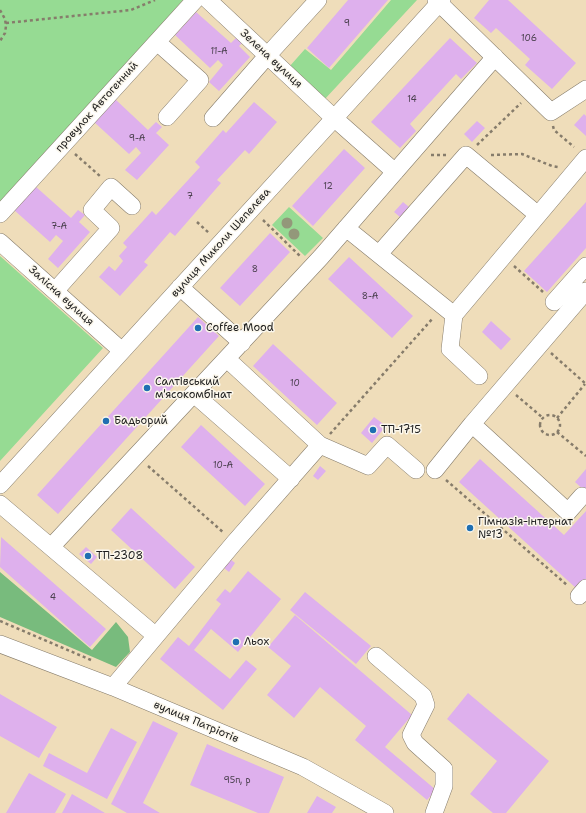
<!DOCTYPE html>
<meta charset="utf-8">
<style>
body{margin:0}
canvas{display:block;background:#efddba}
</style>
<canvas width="586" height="813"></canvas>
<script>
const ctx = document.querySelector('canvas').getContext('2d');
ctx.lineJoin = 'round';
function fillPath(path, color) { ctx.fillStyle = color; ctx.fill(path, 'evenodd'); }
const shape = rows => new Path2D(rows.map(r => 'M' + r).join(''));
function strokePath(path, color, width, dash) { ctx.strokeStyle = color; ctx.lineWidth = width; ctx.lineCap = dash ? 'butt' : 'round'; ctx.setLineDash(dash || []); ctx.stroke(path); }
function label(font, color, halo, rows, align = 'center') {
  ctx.font = font + ' "Shantell Sans",sans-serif'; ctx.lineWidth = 3; ctx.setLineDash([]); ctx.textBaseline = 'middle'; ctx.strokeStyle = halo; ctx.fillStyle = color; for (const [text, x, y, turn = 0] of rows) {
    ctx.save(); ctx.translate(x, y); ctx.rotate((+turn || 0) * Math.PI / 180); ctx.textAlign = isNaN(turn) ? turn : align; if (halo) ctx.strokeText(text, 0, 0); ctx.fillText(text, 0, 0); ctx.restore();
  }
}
fillPath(shape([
 [0,0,183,0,0,208],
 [391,0,417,0,324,100,289,67,305,49,331,70],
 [289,207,323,238,305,256,272,225],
 [0,256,103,348,0,461]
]), '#96db93');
fillPath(shape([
 [0,572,92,650,116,622,128,637,130,652,116,667,0,617]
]), '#78bb7d');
fillPath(shape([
 [348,0,388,0,329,68,307,48],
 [489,0,508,0,576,63,552,89,525,65,530,59,496,28,491,33,474,18],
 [196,12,231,43,239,35,245,40,239,46,250,57,219,91,209,82,223,65,218,60,210,68,175,35],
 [450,38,477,63,461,79,456,74,410,124,416,131,400,148,371,122],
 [115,99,148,130,156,122,162,127,156,133,169,145,137,180,125,170,141,153,136,147,129,154,94,122],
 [254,102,277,122,249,154,245,150,217,180,221,183,175,236,170,232,144,262,148,265,120,296,99,277,109,266,115,271,123,261,119,256,127,247,123,243,152,211,156,215,200,167,195,162,223,130,226,133],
 [584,114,586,116,586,136,574,125],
 [477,121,485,128,472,142,464,134],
 [344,149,365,168,313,226,292,206],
 [35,186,71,218,78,210,85,215,79,222,90,232,58,268,48,259,63,241,56,235,50,242,14,210],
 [403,202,409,207,400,217,394,212],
 [586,202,586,248,547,292,524,271],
 [270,233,290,252,240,306,220,288],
 [349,257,413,316,392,338,328,279],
 [198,317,219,336,58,514,37,495],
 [491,321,511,339,501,350,482,332],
 [273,344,337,403,317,425,253,366],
 [374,417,386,426,372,443,361,433],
 [201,425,265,484,245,506,181,447],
 [480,459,564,535,586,511,586,579,577,589,459,482],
 [320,466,326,471,318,480,313,476],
 [586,469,586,492,575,482],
 [131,508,195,567,175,589,111,530],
 [1,537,106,629,90,647,0,567],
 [86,547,97,557,91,564,79,554],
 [230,559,235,563,229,572,224,568],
 [248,571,281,599,238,652,211,629,194,650,230,679,246,660,257,669,223,710,160,659,178,637,189,646,221,604,216,600,225,589,230,593],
 [305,592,371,646,356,664,290,610],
 [295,615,412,715,385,747,436,790,427,800,355,740,366,726,320,687,294,718,267,695,291,666,268,647],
 [468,693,549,761,506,813,493,813,470,794,497,761,447,719],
 [0,694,57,727,39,758,0,736],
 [153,721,178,733,143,803,160,813,127,813,111,804],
 [111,728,137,742,107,799,43,766,49,753,87,773],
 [207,744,284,777,269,813,258,813,190,785],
 [29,773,66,794,55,813,6,813],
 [72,794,105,813,62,813],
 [317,796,336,807,332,813,307,813]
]), '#deb0ed');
const minor = shape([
 [208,0,334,118,395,172],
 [436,0,551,112,586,89],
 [157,42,200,80,167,117],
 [213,118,267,56,318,0],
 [0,214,195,0],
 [346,228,454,315],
 [0,242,122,351],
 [379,254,466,155,538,215],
 [180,287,242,343],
 [55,291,111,228,92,210,111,187,132,206],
 [554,302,586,266],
 [227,359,320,445,368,466,387,445,416,470],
 [479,376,450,349,454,315,586,158],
 [194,394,291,479],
 [472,424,568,512,582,496],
 [435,470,472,424,586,291],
 [0,485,442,0],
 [0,504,156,636],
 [51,547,321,257,495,57],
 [579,596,586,588],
 [0,644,113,687,303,767,385,813],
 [376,656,423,696,426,705,411,735,415,743,444,769,444,786,434,813],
 [113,687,234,543,320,445]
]);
strokePath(minor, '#867c6b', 18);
strokePath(shape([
 [0,10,5,19,6,26,5,33,0,41],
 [6,23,131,10,155,0],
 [553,126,554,130,574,147],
 [477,145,521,103],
 [75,154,101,177],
 [431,155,446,155],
 [491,155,522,154,552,166,558,167],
 [263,220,301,257],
 [197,222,209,233],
 [514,266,543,292],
 [551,353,586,384],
 [516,395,543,418],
 '540 425a10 10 0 1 1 20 0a10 10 0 1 1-20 0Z',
 [557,418,585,384],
 [557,432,586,456],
 [330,434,433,318],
 [148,466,224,533],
 [446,480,567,585],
 [0,621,91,660]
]), '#867c6b', 2.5, [3, 3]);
strokePath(minor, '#fff', 17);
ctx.fillStyle = '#93987a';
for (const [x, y] of [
 [287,223],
 [294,234]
]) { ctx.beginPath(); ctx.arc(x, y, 5.5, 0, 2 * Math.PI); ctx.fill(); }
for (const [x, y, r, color] of [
 [198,328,4,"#1f6fb2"],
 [147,388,4,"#1f6fb2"],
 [106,421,4,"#1f6fb2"],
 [373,430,4,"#1f6fb2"],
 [470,528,4,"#1f6fb2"],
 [88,556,4,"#1f6fb2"],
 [236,642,4,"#1f6fb2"]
]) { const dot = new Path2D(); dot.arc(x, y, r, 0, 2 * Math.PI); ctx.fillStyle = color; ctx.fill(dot); strokePath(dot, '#fbf7ec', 1.5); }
label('9px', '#4c4150', null, [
 ["9",347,24],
 ["106",529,39],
 ["11-А",219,52],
 ["14",412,100],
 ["9-А",137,139],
 ["12",328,187],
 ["7",190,197],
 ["7-А",59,227],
 ["8",255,270],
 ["8-А",370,297],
 ["10",295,384],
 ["10-А",223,466],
 ["4",53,598],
 ["95п, р",237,781]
]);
label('11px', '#1c1c1c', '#fbf7ec', [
 ["Зелена вулиця",271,59,43],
 ["провулок Автогенний",97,107,-48],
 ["вулиця Миколи Шепелєва",221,243,-48],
 ["Залісна вулиця",61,296,42],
 ["вулиця Патріотів",196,722,23]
]);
label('11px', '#1c1c1c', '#fbf7ec', [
 ["Coffee Mood",206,328],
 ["Салтівський",155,382],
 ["м'ясокомбінат",155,395],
 ["Бадьорий",114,421],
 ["ТП-1715",381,430],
 ["Гімназія-інтернат",478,522],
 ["№13",478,535],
 ["ТП-2308",96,556],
 ["Льох",244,642]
], 'left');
</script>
